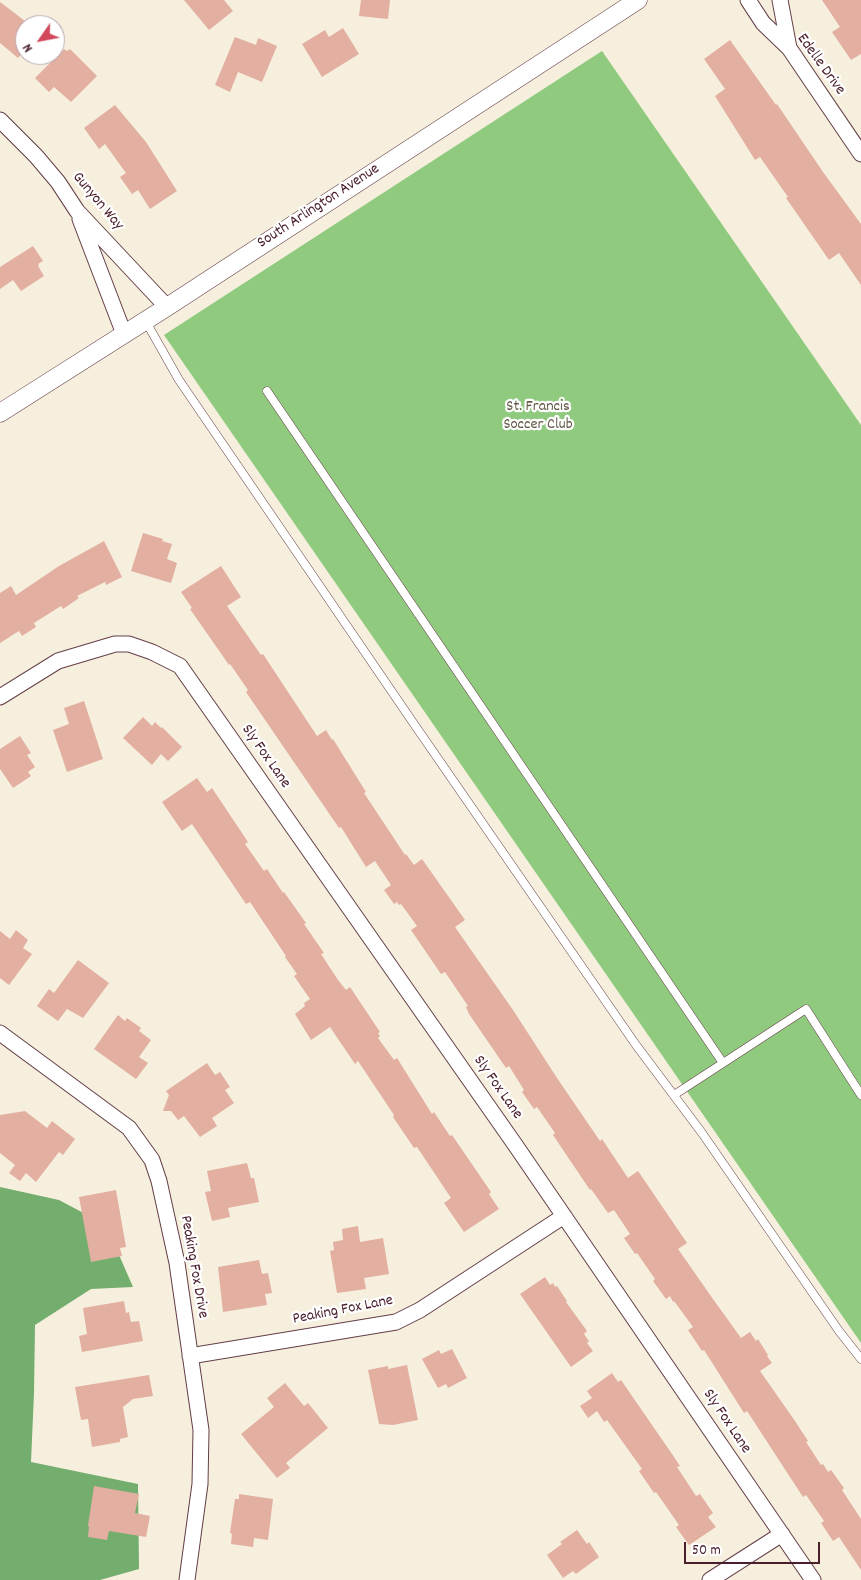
<!DOCTYPE html>
<style>
body{margin:0}
#map{position:relative;width:861px;height:1580px;overflow:hidden;background:#f6efde;font-family:Dekko,sans-serif}
canvas{display:block}
.north{position:absolute;left:15px;top:15px;width:50px;height:50px;box-sizing:border-box;background:#fff;border:1px solid #b7a5aa;border-radius:50%;rotate:237deg;font-size:14px;font-weight:700;line-height:20px;text-align:center;color:#4a1f2b}
.north::after{content:'';display:block;margin:auto;width:18px;height:22px;background:#d1495b;clip-path:polygon(50% 0,100% 100%,50% 72%,0 100%)}
.scale{position:absolute;left:684px;top:1542px;width:136px;height:22px;box-sizing:border-box;border:2px solid #4a1f2b;border-top:0;padding-left:6px;font-size:15px;line-height:18px;white-space:nowrap;color:#4a1f2b;-webkit-text-stroke:4px #fff;paint-order:stroke}
</style>
<div id="map">
<canvas width="861" height="1580"></canvas>
<div class="north">N</div>
<div class="scale">50 m</div>
</div>
<script>
const ctx = document.querySelector('canvas').getContext('2d');
ctx.lineJoin = 'round';
function fillPath(path, color) { ctx.fillStyle = color; ctx.fill(path, 'evenodd'); }
const shape = rows => new Path2D(rows.map(r => 'M' + r).join(''));
function strokePath(path, color, width, dash) { ctx.strokeStyle = color; ctx.lineWidth = width; ctx.lineCap = dash ? 'butt' : 'round'; ctx.setLineDash(dash || []); ctx.stroke(path); }
function label(font, color, halo, rows, align = 'center') {
  ctx.font = font + ' Dekko,sans-serif'; ctx.lineWidth = 4.5; ctx.setLineDash([]); ctx.textBaseline = 'middle'; ctx.strokeStyle = halo; ctx.fillStyle = color; for (const [text, x, y, turn = 0] of rows) {
    ctx.save(); ctx.translate(x, y); ctx.rotate((+turn || 0) * Math.PI / 180); ctx.textAlign = isNaN(turn) ? turn : align; if (halo) ctx.strokeText(text, 0, 0); ctx.fillText(text, 0, 0); ctx.restore();
  }
}
fillPath(shape([
 [602,51,861,425,861,1343,164,335]
]), '#8fca7f');
fillPath(shape([
 [0,1187,59,1200,106,1225,133,1287,91,1289,35,1325,34,1393,31,1462,138,1484,139,1569,100,1580,0,1580]
]), '#73ae6e');
fillPath(shape([
 [184,0,224,0,233,11,209,30],
 [361,0,390,0,388,19,359,16],
 [822,0,861,0,861,54,851,60,832,32,840,27],
 [0,2,25,21,25,49,18,58,0,43],
 [343,28,359,54,322,77,302,44,325,30,329,37],
 [235,37,256,45,258,38,277,46,262,82,238,72,230,92,215,85],
 [730,40,776,105,777,104,823,172,861,224,861,285,839,253,829,260,786,198,788,197,760,157,755,160,715,96,725,89,704,59],
 [64,49,67,51,70,49,97,76,71,102,54,87,49,92,35,78],
 [115,105,146,142,177,191,150,209,138,190,132,194,120,177,126,173,105,144,99,149,84,128],
 [33,246,43,261,38,264,39,265,38,266,44,276,21,291,13,280,0,289,0,267],
 [143,533,163,539,162,541,172,544,167,559,177,563,171,583,131,571],
 [104,541,122,577,106,585,105,582,77,596,79,598,63,609,61,606,34,623,36,627,22,636,19,631,0,643,0,593,11,586,16,595,59,566],
 [221,566,241,597,227,606,261,655,263,654,317,736,326,730,332,740,333,739,366,792,364,793,405,855,406,854,414,865,422,859,465,920,455,927,513,1010,557,1078,600,1141,602,1139,628,1178,638,1171,687,1243,678,1249,713,1299,741,1338,750,1332,756,1341,758,1339,768,1355,767,1356,772,1363,760,1371,795,1421,808,1441,806,1442,821,1465,823,1464,828,1472,831,1470,844,1488,842,1490,861,1519,861,1570,839,1537,833,1541,821,1523,824,1521,806,1495,803,1497,747,1411,744,1413,704,1350,702,1351,688,1330,693,1327,674,1301,673,1302,670,1296,666,1299,653,1281,655,1279,637,1253,635,1254,624,1238,630,1234,614,1210,608,1213,591,1189,590,1190,553,1135,555,1133,537,1107,534,1109,522,1092,524,1090,509,1066,506,1068,469,1014,466,1007,468,1006,445,972,441,974,411,930,417,926,401,904,399,905,397,902,394,904,384,890,391,885,375,861,366,867,341,827,339,828,246,692,248,690,230,664,229,665,190,609,192,608,181,592],
 [84,701,103,759,67,772,53,730,69,724,64,708],
 [143,717,152,726,155,722,161,728,162,727,182,747,168,761,161,754,152,765,123,738],
 [20,736,31,753,27,755,35,767,28,772,31,776,13,788,0,769,0,749],
 [197,778,207,792,212,788,248,842,245,844,264,871,267,869,283,893,284,892,306,923,304,924,324,953,321,954,338,980,346,990,350,987,380,1032,378,1033,380,1036,378,1038,394,1060,397,1058,432,1114,434,1112,450,1136,452,1135,491,1192,489,1194,499,1209,464,1232,444,1203,451,1198,417,1147,414,1148,393,1117,394,1115,358,1061,355,1064,330,1027,311,1040,295,1014,305,1006,304,1003,310,999,294,976,297,974,285,957,286,956,250,902,246,904,192,824,182,831,162,802],
 [16,930,28,940,23,948,32,954,9,985,0,978,0,931,10,939],
 [78,960,109,983,83,1018,67,1009,58,1021,37,1006,49,989,54,993],
 [118,1015,125,1021,127,1018,141,1028,139,1031,151,1040,139,1057,148,1063,136,1079,94,1049],
 [207,1063,215,1075,220,1072,230,1087,225,1090,234,1103,212,1118,217,1126,200,1137,184,1116,178,1120,171,1111,163,1111,169,1095,166,1091],
 [25,1111,47,1128,52,1121,75,1139,63,1155,59,1152,36,1182,26,1173,20,1181,9,1173,15,1165,0,1153,0,1115],
 [247,1163,251,1178,254,1178,259,1202,228,1208,230,1217,212,1221,205,1192,211,1191,207,1171],
 [116,1190,126,1247,120,1248,122,1256,91,1262,79,1197],
 [358,1226,360,1242,383,1238,389,1274,364,1278,366,1289,337,1293,330,1251,334,1250,333,1242,343,1240,342,1229],
 [259,1260,262,1274,268,1273,272,1293,265,1294,267,1305,223,1312,218,1267],
 [545,1277,550,1285,553,1283,555,1287,557,1286,567,1301,566,1302,587,1331,584,1334,589,1341,587,1343,593,1351,571,1367,520,1294],
 [124,1301,126,1313,129,1312,131,1322,139,1321,143,1341,82,1352,79,1336,87,1334,83,1308],
 [452,1349,467,1378,448,1388,446,1384,438,1388,422,1359,439,1350,441,1354],
 [407,1365,418,1420,393,1425,379,1424,368,1370,388,1366,388,1369],
 [612,1373,618,1382,621,1380,672,1454,680,1466,677,1467,696,1496,700,1494,713,1513,708,1517,716,1527,689,1545,676,1527,679,1525,656,1492,654,1493,639,1471,642,1469,607,1420,604,1422,597,1411,588,1418,580,1406,592,1398,587,1391],
 [149,1375,153,1396,133,1399,123,1407,128,1437,120,1439,120,1442,92,1447,88,1419,81,1420,75,1387],
 [285,1383,304,1406,308,1403,328,1428,286,1463,290,1468,277,1478,241,1434,274,1407,267,1398],
 [94,1486,139,1494,135,1513,150,1516,146,1537,109,1531,107,1540,88,1537,89,1527,88,1526],
 [239,1494,273,1499,268,1540,254,1538,253,1547,231,1544,232,1534,230,1533,235,1499,239,1499],
 [577,1530,587,1544,589,1542,599,1557,576,1574,573,1571,563,1578,547,1555,562,1544,560,1542]
]), '#e2afa0');
const service = shape([
 [145,320,179,380,414,724,636,1045,702,1133,839,1331,861,1359],
 [267,391,723,1063],
 [674,1095,806,1009,861,1095]
]);
const minor = shape([
 [748,0,763,23,789,48,861,154],
 [780,0,789,48],
 [0,120,36,156,58,182,77,211,167,307],
 [80,219,124,334],
 [0,697,58,661,115,644,129,644,152,652,180,666,516,1146,813,1580],
 [0,1033,129,1128,152,1160,159,1181,177,1263,201,1430,200,1484,187,1580],
 [190,1356,396,1322,420,1310,564,1216],
 [710,1580,782,1534]
]);
const tertiary = shape([
 [0,413,167,307,638,0]
]);
strokePath(service, '#643e46', 9);
strokePath(minor, '#643e46', 17);
strokePath(tertiary, '#643e46', 19);
strokePath(service, '#fff', 8);
strokePath(minor, '#fff', 15);
strokePath(tertiary, '#fff', 18);
label('16px', '#4a1f2b', '#fff', [
 ["Edelle Drive",820,65,54],
 ["Gunyon Way",97,202,50],
 ["South Arlington Avenue",319,207,-33],
 ["Sly Fox Lane",265,757,55],
 ["Sly Fox Lane",497,1088,55],
 ["Peaking Fox Drive",193,1267,80],
 ["Peaking Fox Lane",343,1311,-11],
 ["Sly Fox Lane",726,1422,56]
]);
label('16px', '#625b48', '#fff', [
 ["St. Francis",538,408],
 ["Soccer Club",538,426]
]);
</script>
